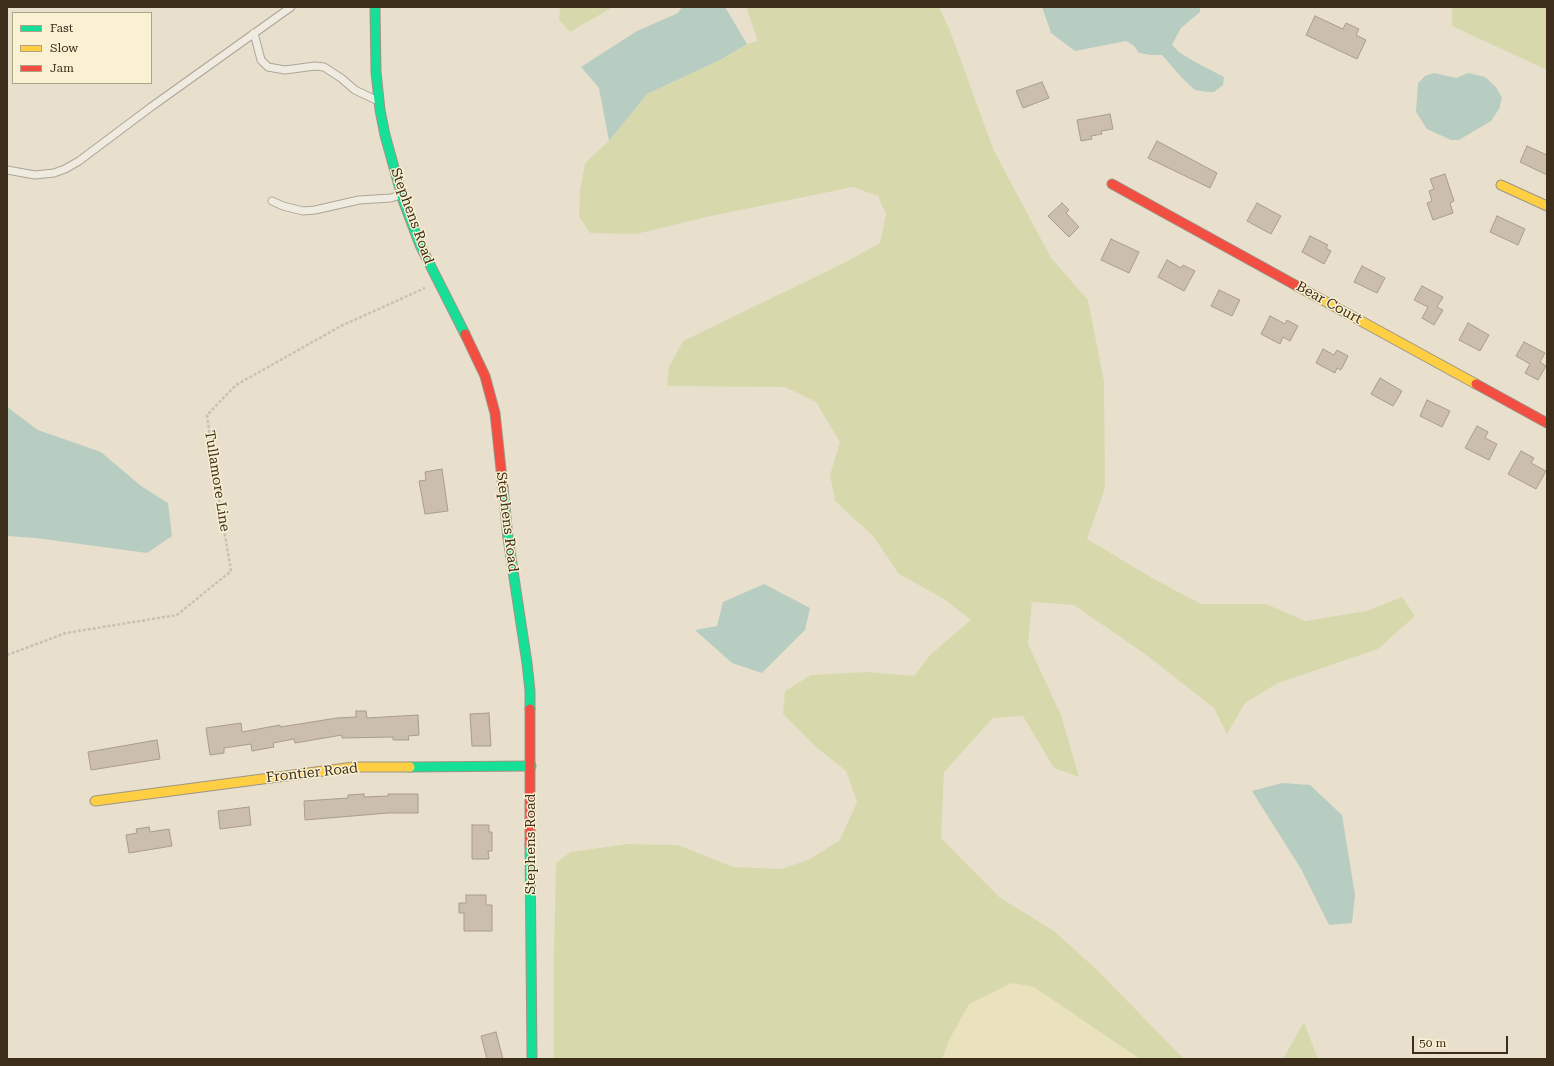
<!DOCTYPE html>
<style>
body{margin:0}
#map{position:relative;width:1554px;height:1066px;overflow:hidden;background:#e8e0cc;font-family:"Roboto Serif",serif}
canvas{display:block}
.frame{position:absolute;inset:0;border:8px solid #3d2e1c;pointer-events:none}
.legend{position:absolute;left:12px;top:12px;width:140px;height:72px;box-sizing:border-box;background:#faf0d2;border:1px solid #aea289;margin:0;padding:5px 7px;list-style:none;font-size:12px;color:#3d2e1c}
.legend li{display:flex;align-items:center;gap:8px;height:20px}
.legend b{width:20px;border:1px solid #aea289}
.scale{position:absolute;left:1412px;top:1036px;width:96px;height:18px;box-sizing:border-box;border:2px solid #3d2e1c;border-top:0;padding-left:5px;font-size:12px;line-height:14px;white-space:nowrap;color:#3d2e1c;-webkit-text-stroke:3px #faf0d2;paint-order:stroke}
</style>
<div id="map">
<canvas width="1554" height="1066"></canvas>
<div class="frame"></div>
<ul class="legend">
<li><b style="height:5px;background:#16e098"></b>Fast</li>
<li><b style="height:5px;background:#ffcf43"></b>Slow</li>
<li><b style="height:5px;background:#f24e42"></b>Jam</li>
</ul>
<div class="scale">50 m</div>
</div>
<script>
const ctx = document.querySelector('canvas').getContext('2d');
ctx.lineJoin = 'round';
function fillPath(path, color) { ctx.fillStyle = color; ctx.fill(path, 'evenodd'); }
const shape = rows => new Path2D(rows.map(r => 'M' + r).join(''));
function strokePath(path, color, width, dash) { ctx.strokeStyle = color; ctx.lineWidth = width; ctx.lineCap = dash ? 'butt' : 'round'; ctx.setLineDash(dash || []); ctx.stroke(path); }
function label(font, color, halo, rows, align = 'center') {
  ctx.font = font + ' "Roboto Serif",serif'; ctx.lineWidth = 3; ctx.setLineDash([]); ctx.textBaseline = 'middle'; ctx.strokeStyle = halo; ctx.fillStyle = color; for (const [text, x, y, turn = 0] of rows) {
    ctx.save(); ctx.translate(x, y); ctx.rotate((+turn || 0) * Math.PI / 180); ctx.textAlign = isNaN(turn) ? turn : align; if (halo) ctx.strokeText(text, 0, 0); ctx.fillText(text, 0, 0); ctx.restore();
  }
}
fillPath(shape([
 [1012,983,1034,987,1140,1059,942,1059,949,1040,969,1004]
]), '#e9e2bc');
fillPath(shape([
 [560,7,613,7,570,32,559,20],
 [746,7,939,7,950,31,994,151,1051,258,1088,300,1104,381,1105,488,1087,539,1152,578,1201,604,1266,604,1305,621,1367,611,1402,597,1415,616,1378,649,1278,683,1245,703,1227,734,1214,708,1145,654,1074,605,1032,602,1028,644,1061,715,1079,777,1054,768,1023,716,993,718,944,772,941,838,999,897,1054,931,1096,969,1184,1059,1140,1059,1034,987,1012,983,969,1004,949,1040,942,1059,554,1059,554,953,556,863,571,852,627,844,678,845,733,867,782,869,810,859,840,840,857,802,846,771,816,747,783,714,785,691,811,675,866,672,914,676,930,655,971,620,944,599,899,574,873,536,835,501,830,475,840,442,816,402,785,387,667,386,669,367,683,341,844,263,880,243,886,214,878,196,853,187,711,216,636,234,590,233,579,216,580,191,585,163,609,141,647,94,720,60,747,44,758,41],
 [1452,7,1547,7,1547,70,1452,26],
 [1304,1022,1318,1059,1283,1059]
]), '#d7d9ad');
fillPath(shape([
 [682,7,725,7,747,44,720,60,647,94,609,141,599,88,581,67,637,31,678,13],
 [1042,7,1200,7,1200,12,1181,28,1172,45,1179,52,1195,62,1224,77,1223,85,1214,92,1207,92,1195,90,1183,79,1162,55,1151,55,1139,53,1134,46,1126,41,1075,51,1051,33],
 [1434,73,1456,78,1468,73,1485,77,1496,87,1502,98,1499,109,1491,121,1459,140,1451,140,1427,129,1416,112,1418,83,1425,76],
 [7,407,38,430,101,452,141,486,168,503,172,536,147,553,36,538,7,536],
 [764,584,810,608,805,630,762,673,732,663,695,630,717,626,723,602],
 [1282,783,1310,785,1342,815,1355,895,1352,923,1329,925,1301,869,1252,791]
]), '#b8cdc2');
const building = shape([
 [1315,16,1343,29,1346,23,1359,29,1356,35,1366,40,1357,59,1306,35,1315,16],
 [1042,82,1049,98,1023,108,1016,91,1042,82],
 [1110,114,1113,129,1101,131,1102,134,1091,136,1092,139,1081,141,1077,120,1110,114],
 [1157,141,1217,173,1210,188,1148,158,1157,141],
 [1527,146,1547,155,1547,175,1520,162,1527,146],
 [1445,174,1454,201,1450,203,1453,213,1433,220,1427,203,1432,201,1429,191,1434,189,1430,179,1445,174],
 [1062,203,1069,210,1066,213,1079,227,1069,237,1048,216,1062,203],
 [1257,203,1281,216,1271,234,1247,221,1257,203],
 [1497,216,1525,229,1518,245,1490,232,1497,216],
 [1310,236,1328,245,1326,248,1331,251,1324,264,1302,252,1310,236],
 [1111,239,1139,252,1129,273,1101,260,1111,239],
 [1167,260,1181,268,1183,265,1195,271,1184,291,1158,277,1167,260],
 [1362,266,1385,278,1377,293,1354,282,1362,266],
 [1422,286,1443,297,1437,307,1443,310,1434,325,1422,318,1428,307,1414,300,1422,286],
 [1219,290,1240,300,1232,316,1211,306,1219,290],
 [1270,316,1285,324,1287,320,1298,326,1290,341,1283,337,1280,344,1261,334,1270,316],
 [1468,323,1489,335,1480,351,1459,340,1468,323],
 [1524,342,1545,353,1540,362,1546,366,1538,380,1525,373,1530,364,1516,356,1524,342],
 [1323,349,1334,355,1337,350,1348,356,1341,370,1337,368,1335,373,1316,363,1323,349],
 [1380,378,1402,391,1393,406,1371,394,1380,378],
 [1427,400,1450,411,1442,427,1420,416,1427,400],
 [1477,426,1488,432,1485,438,1497,444,1489,460,1465,448,1477,426],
 [1521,451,1534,458,1531,463,1546,471,1536,489,1508,474,1521,451],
 [442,469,448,511,425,514,419,481,426,480,425,472,442,469],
 [356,711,366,711,367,718,418,715,419,735,408,736,409,740,393,740,393,737,342,738,342,735,295,743,294,739,273,743,274,747,252,751,251,744,224,748,224,753,210,755,206,728,241,723,242,732,280,725,280,727,337,718,356,717,356,711],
 [489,713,491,746,472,746,470,714,489,713],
 [157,740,160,759,91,770,88,752,157,740],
 [364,794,364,797,388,796,388,794,418,794,418,813,388,813,305,820,304,801,348,798,348,795,364,794],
 [249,807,251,825,220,829,218,811,249,807],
 [472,825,489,825,489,832,492,832,492,851,488,851,489,859,472,859,472,825],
 [149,827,150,832,169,829,172,846,129,853,126,835,137,833,136,829,149,827],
 [466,895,486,895,486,905,492,905,492,931,464,931,464,913,459,913,459,903,466,903,466,895],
 [496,1032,503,1059,487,1059,481,1036,496,1032]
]);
fillPath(building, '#ccbead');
strokePath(building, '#a99c8b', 1);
const lane = shape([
 [254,33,261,60,268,67,285,70,315,66,324,67,341,78,355,90,376,100],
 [7,170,35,175,54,173,65,169,79,161,151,107,291,7],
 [272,201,283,206,303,211,315,210,359,200,391,198,400,195]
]);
const fast = shape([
 [375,7,376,72,380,110,385,135,403,200,420,245,465,334],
 [503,488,508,538,527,663,530,691,530,709],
 [410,767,531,766],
 [530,845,532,1059]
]);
const slow = shape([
 [1501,185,1547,206],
 [1297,286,1476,384],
 [95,801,354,767,410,767]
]);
const jam = shape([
 [1112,184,1297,286],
 [465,334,485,376,495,413,503,488],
 [1476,384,1547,423],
 [530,709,530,845]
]);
strokePath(lane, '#ada596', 9);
strokePath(fast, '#9d9485', 11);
strokePath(slow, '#9d9485', 11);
strokePath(jam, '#9d9485', 11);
strokePath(shape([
 [7,655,66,633,177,615,231,571,218,494,207,415,236,385,341,326,425,288]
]), '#c8c1b6', 2.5, [3, 2]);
strokePath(lane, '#efebe0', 7);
strokePath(fast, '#16e098', 9);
strokePath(slow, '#ffcf43', 9);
strokePath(jam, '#f24e42', 9);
label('14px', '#3d2e1c', '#faf0d2', [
 ["Stephens Road",412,216,70],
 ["Bear Court",1329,303,29],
 ["Tullamore Line",217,481,81],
 ["Stephens Road",507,522,83],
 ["Frontier Road",312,773,-6],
 ["Stephens Road",531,844,-90]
]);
</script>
